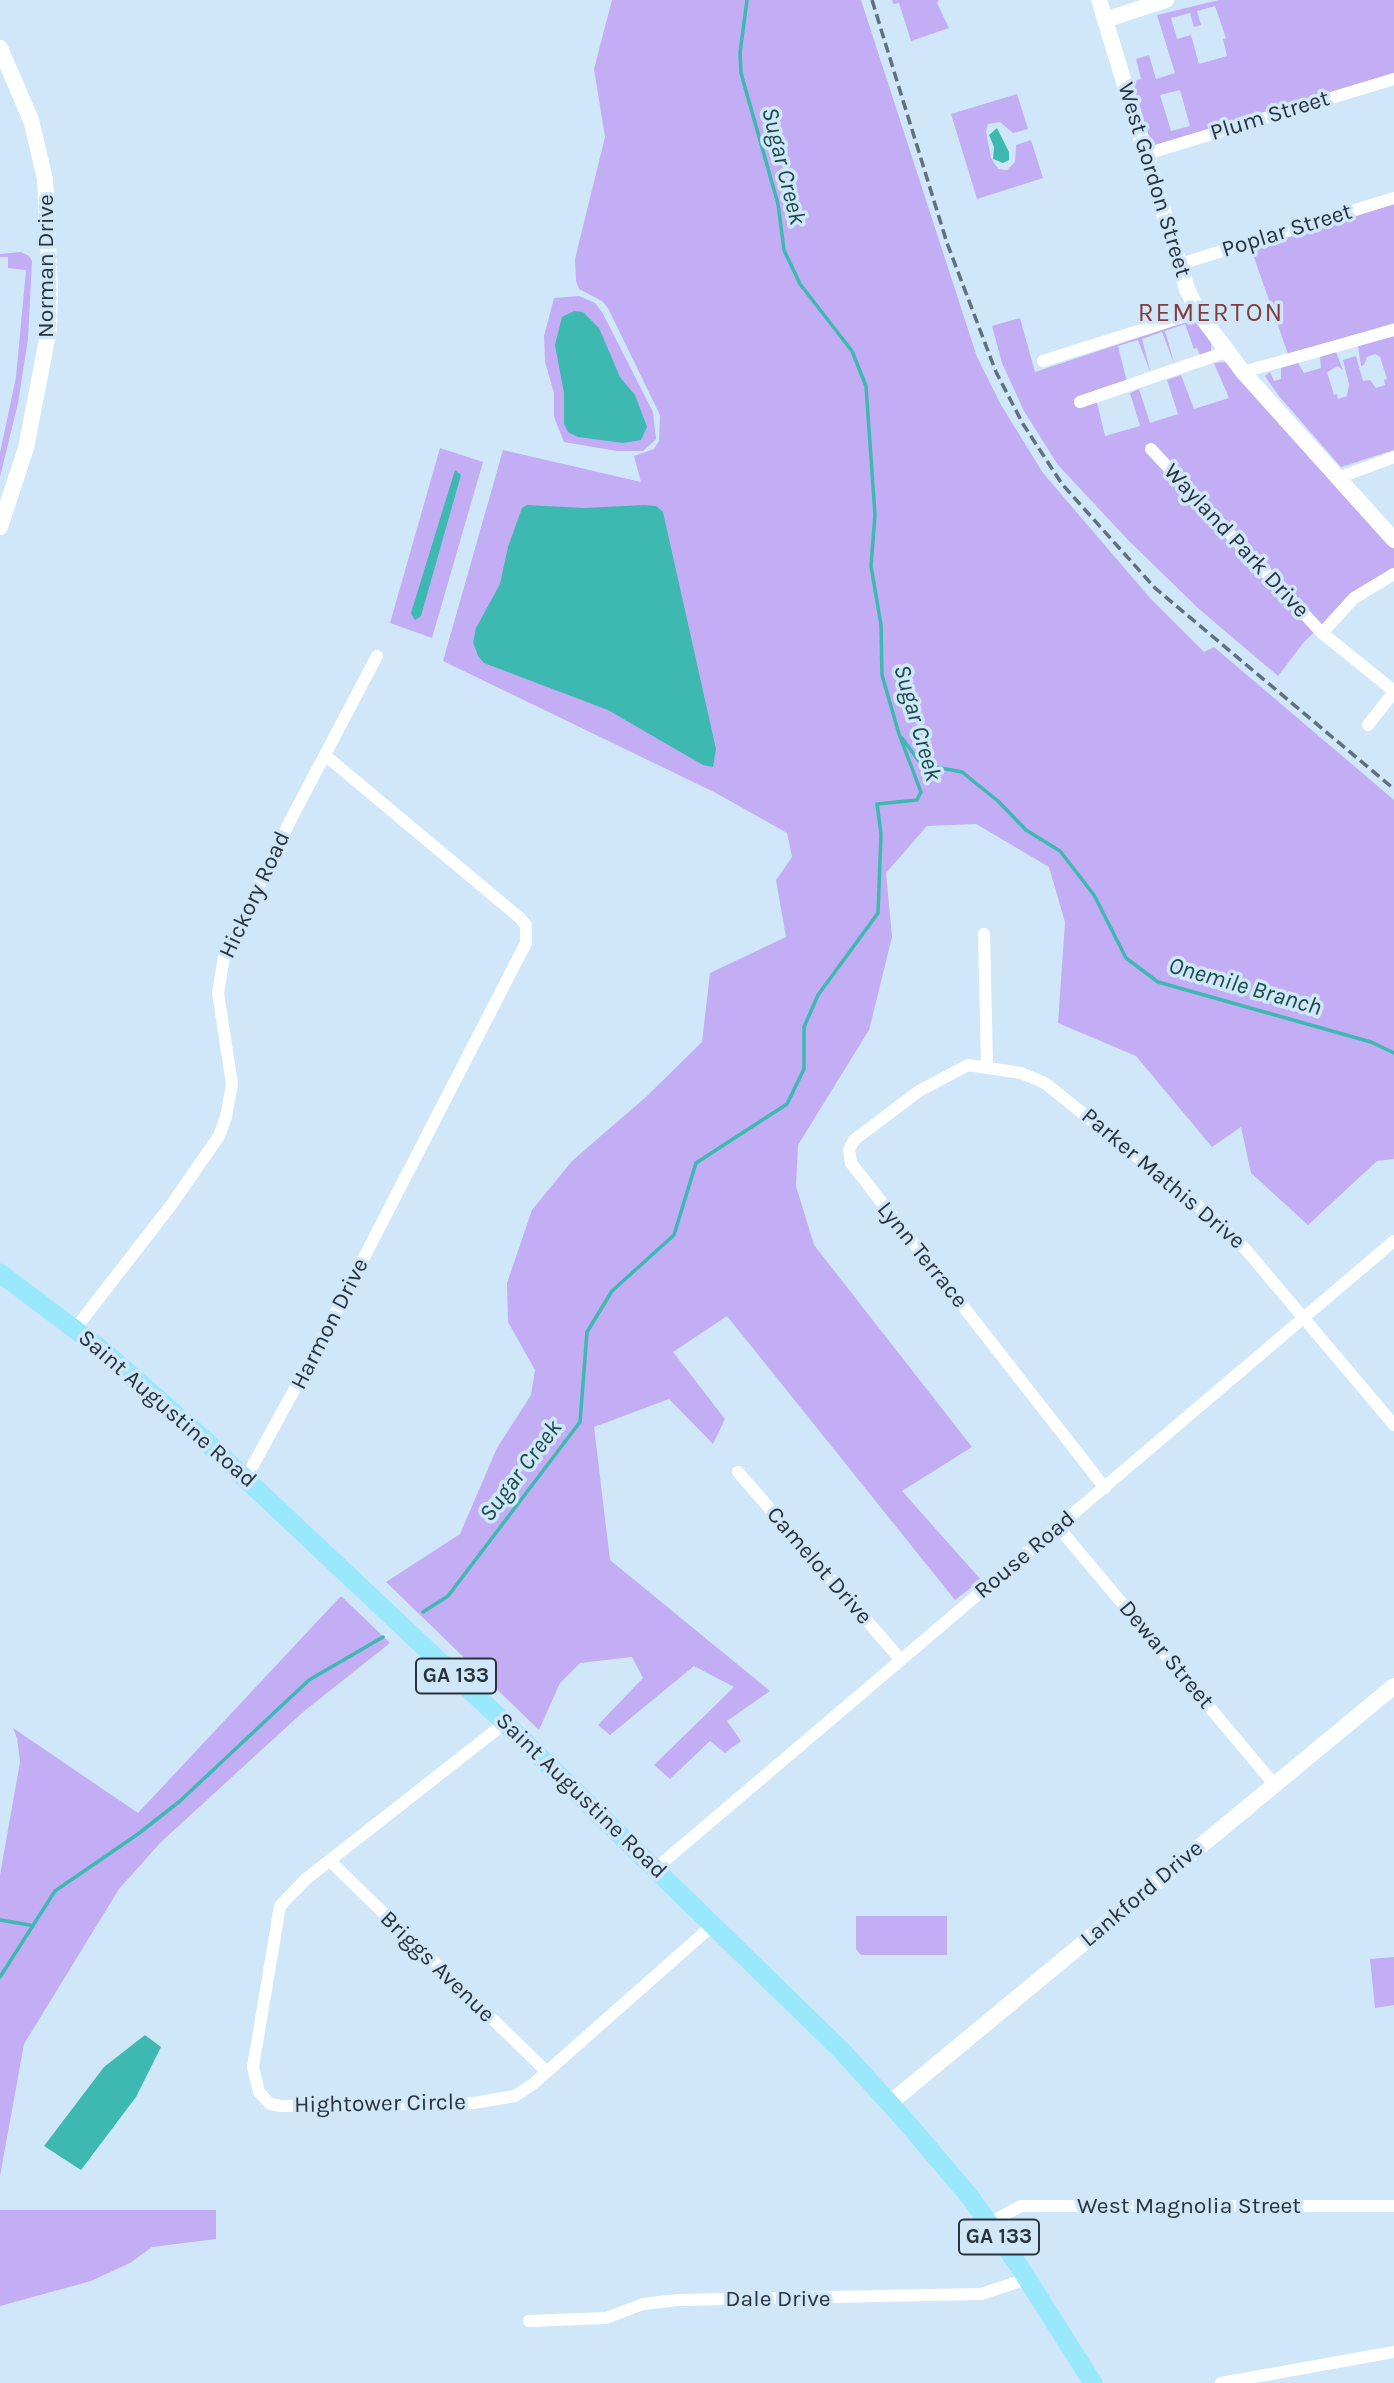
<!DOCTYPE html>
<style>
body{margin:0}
canvas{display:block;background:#d0e7fa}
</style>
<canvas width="1394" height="2383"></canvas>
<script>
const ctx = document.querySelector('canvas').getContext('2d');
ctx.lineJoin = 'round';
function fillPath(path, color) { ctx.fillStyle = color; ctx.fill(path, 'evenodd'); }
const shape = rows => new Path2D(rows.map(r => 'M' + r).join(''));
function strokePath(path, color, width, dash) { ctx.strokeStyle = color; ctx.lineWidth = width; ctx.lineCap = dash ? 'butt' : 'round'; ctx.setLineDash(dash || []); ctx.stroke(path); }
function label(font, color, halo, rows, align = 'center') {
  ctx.font = font + ' Karla,sans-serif'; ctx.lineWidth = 7; ctx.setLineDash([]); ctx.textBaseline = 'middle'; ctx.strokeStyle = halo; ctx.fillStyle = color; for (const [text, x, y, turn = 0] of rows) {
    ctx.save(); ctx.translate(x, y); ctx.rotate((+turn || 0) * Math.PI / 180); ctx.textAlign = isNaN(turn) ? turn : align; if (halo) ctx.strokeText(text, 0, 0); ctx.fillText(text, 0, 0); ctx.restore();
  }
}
fillPath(shape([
 [612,0,861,0,977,357,1001,405,1043,473,1150,598,1204,652,1214,647,1394,800,1394,1159,1377,1161,1308,1225,1251,1173,1241,1127,1212,1147,1136,1056,1058,1023,1065,922,1049,867,976,824,927,826,886,873,892,937,869,1030,798,1145,796,1186,814,1245,972,1447,902,1491,981,1580,955,1600,727,1316,673,1352,725,1419,713,1444,669,1399,594,1427,610,1560,770,1691,727,1721,741,1741,725,1753,710,1741,670,1779,654,1765,734,1687,694,1666,610,1735,598,1725,643,1678,632,1657,580,1663,560,1683,539,1730,386,1582,460,1534,497,1448,531,1395,535,1370,508,1322,507,1283,532,1210,572,1161,647,1096,702,1042,710,973,786,937,776,880,792,857,787,833,716,793,443,661,503,450,641,482,634,456,654,449,659,441,660,415,608,308,602,301,579,289,576,281,575,259,605,137,594,69],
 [892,0,939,0,937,3,949,28,911,41,899,3,893,4],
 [1219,0,1394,0,1394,74,1152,146,1149,144,1128,83,1141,79,1136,59,1149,55,1156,79,1175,73,1157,15],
 [1215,6,1226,38,1223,39,1227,56,1199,64,1191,35,1177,39,1171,18,1190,13,1194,27,1201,25,1197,11],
 [1180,90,1190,126,1171,131,1160,95],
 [1017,94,1028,129,1013,133,1000,122,988,124,986,132,991,158,998,169,1007,170,1015,162,1016,145,1031,140,1043,178,977,199,951,114],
 [1394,204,1394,323,1288,354,1251,249],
 [21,252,29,256,32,261,28,339,18,403,0,477,0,453,16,377,26,270,8,268,8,257,0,257,0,254],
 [579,296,595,303,602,312,653,412,656,439,643,451,617,451,564,442,554,417,554,393,545,362,544,336,554,298],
 [1020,318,1035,372,1192,320,1196,320,1211,342,1211,352,1201,358,1197,348,1194,349,1185,324,1165,331,1175,366,1162,332,1142,339,1151,374,1138,340,1118,346,1127,382,1097,402,1105,436,1140,426,1130,393,1139,389,1150,423,1178,414,1167,380,1181,375,1194,409,1229,398,1214,363,1226,362,1394,549,1394,570,1342,606,1304,642,1278,676,1199,609,1128,540,1058,465,1024,411,1002,363,992,326],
 [1394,335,1394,450,1341,467,1279,396,1265,376,1270,372,1274,381,1281,379,1281,368,1298,363,1304,373,1321,368,1320,357,1336,352,1343,370,1338,366,1327,372,1334,395,1337,394,1338,399,1347,396,1349,384,1343,360,1356,356,1363,381,1370,380,1376,388,1385,385,1384,380,1387,379,1380,357,1375,354,1367,357,1364,365,1361,366,1358,346],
 [440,448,483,462,432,638,390,623],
 [341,1596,390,1643,303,1712,161,1842,119,1889,24,2044,0,2176,0,1875,20,1762,17,1738,13,1728,138,1813],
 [856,1916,947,1916,947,1955,861,1955,856,1949],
 [1394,1957,1394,2005,1375,2008,1370,1959],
 [0,2210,216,2210,216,2239,152,2247,130,2263,91,2281,0,2306]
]), '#c3adf4');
fillPath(shape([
 [997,128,1009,152,1009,160,1003,163,993,159,994,147,989,135],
 [574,311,583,312,599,328,620,377,635,395,647,427,641,440,623,443,578,437,568,432,564,424,564,393,555,345,562,317],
 [455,470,461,475,421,616,415,620,411,613],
 [527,505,584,508,644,505,656,506,663,512,716,749,713,767,703,765,608,710,484,663,478,656,473,642,476,628,500,584,508,547,522,508],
 [145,2035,161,2047,136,2097,81,2170,44,2146,104,2067]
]), '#3db9b1');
strokePath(shape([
 [902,738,921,764,962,772,998,801,1026,830,1060,851,1094,895,1126,958,1158,982,1371,1042,1394,1053],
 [423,1612,448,1596,580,1422,587,1332,612,1291,674,1235,696,1163,787,1104,804,1069,804,1027,818,995,878,913,881,834,877,804,917,800,921,792,899,734,882,675,881,625,871,566,875,515,866,386,852,351,800,284,784,250,778,204,741,73,740,53,747,0],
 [0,1920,30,1925],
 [0,1977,55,1891,138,1834,180,1801,309,1680,383,1637]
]), '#3db9b1', 3.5);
strokePath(shape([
 [1146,154,1394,79],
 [1180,264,1394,198],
 [1043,361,1198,312],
 [1243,372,1394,330],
 [1080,402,1226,352],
 [1151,449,1322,633,1394,691],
 [1338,478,1394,457],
 [1322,633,1354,598,1394,574],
 [1368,725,1394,692],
 [984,934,987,1065],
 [75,1329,172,1204,219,1136,226,1117,232,1084,218,993,224,957,290,821,377,656],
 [738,1472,901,1660],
 [246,1478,322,1339,526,943,526,925,520,918,326,756],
 [1105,1488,851,1163,849,1150,854,1140,919,1091,968,1065,1021,1073,1045,1083,1213,1218,1247,1251,1394,1425],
 [1058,1527,1274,1784],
 [505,1723,306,1879,280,1906,253,2067,259,2092,270,2104,281,2106,474,2103,515,2096,533,2084,713,1925],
 [330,1861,547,2072],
 [655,1869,1394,1241],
 [989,2223,1021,2206,1394,2206],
 [529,2321,606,2318,643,2304,678,2300,981,2294,1027,2279],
 [1221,2383,1394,2352]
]), '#fff', 12);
strokePath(shape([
 [1099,0,1187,289,1198,312,1243,372,1394,540],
 [1105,20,1166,0],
 [0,48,31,120,45,179,50,288,49,329,26,448,0,527],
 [890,2103,1394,1686]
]), '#fff', 16);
strokePath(shape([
 [0,1273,101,1349,198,1434,505,1723,842,2051,903,2118,970,2197,1019,2266,1093,2383]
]), '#99e8fb', 19);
strokePath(shape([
 [872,0,947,243,996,372,1023,424,1062,484,1155,588,1394,789]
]), '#61707d', 3.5, [10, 5]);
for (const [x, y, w] of [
 [456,1676,80],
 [999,2237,80]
]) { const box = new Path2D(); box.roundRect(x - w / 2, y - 17.5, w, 35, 5); ctx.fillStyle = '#d0e7fa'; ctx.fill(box); strokePath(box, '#28333c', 2); }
label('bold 21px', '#28333c', null, [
 ["GA 133",456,1676],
 ["GA 133",999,2237]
]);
label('23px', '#28333c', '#d0e7fa', [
 ["Plum Street",1270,116,-17],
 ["West Gordon Street",1154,180,73],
 ["Poplar Street",1287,231,-17],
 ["Norman Drive",46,266,-90],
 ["Wayland Park Drive",1236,541,47],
 ["Hickory Road",255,895,-65],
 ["Parker Mathis Drive",1163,1179,40],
 ["Lynn Terrace",922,1255,51],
 ["Harmon Drive",330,1324,-63],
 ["Saint Augustine Road",167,1409,41],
 ["Rouse Road",1025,1555,-40],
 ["Camelot Drive",819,1566,49],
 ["Dewar Street",1166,1655,50],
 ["Saint Augustine Road",581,1796,44],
 ["Lankford Drive",1142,1894,-40],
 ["Briggs Avenue",437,1967,44],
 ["Hightower Circle",380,2104,-1],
 ["West Magnolia Street",1189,2206],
 ["Dale Drive",778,2299]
]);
label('italic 24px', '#184c49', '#d0e7fa', [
 ["Sugar Creek",783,166,76],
 ["Sugar Creek",917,723,74],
 ["Onemile Branch",1245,987,16],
 ["Sugar Creek",521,1471,-53]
]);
ctx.letterSpacing = '2px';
label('26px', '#833b3d', '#d0e7fa', [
 ["REMERTON",1211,314]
]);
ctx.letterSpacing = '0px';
</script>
